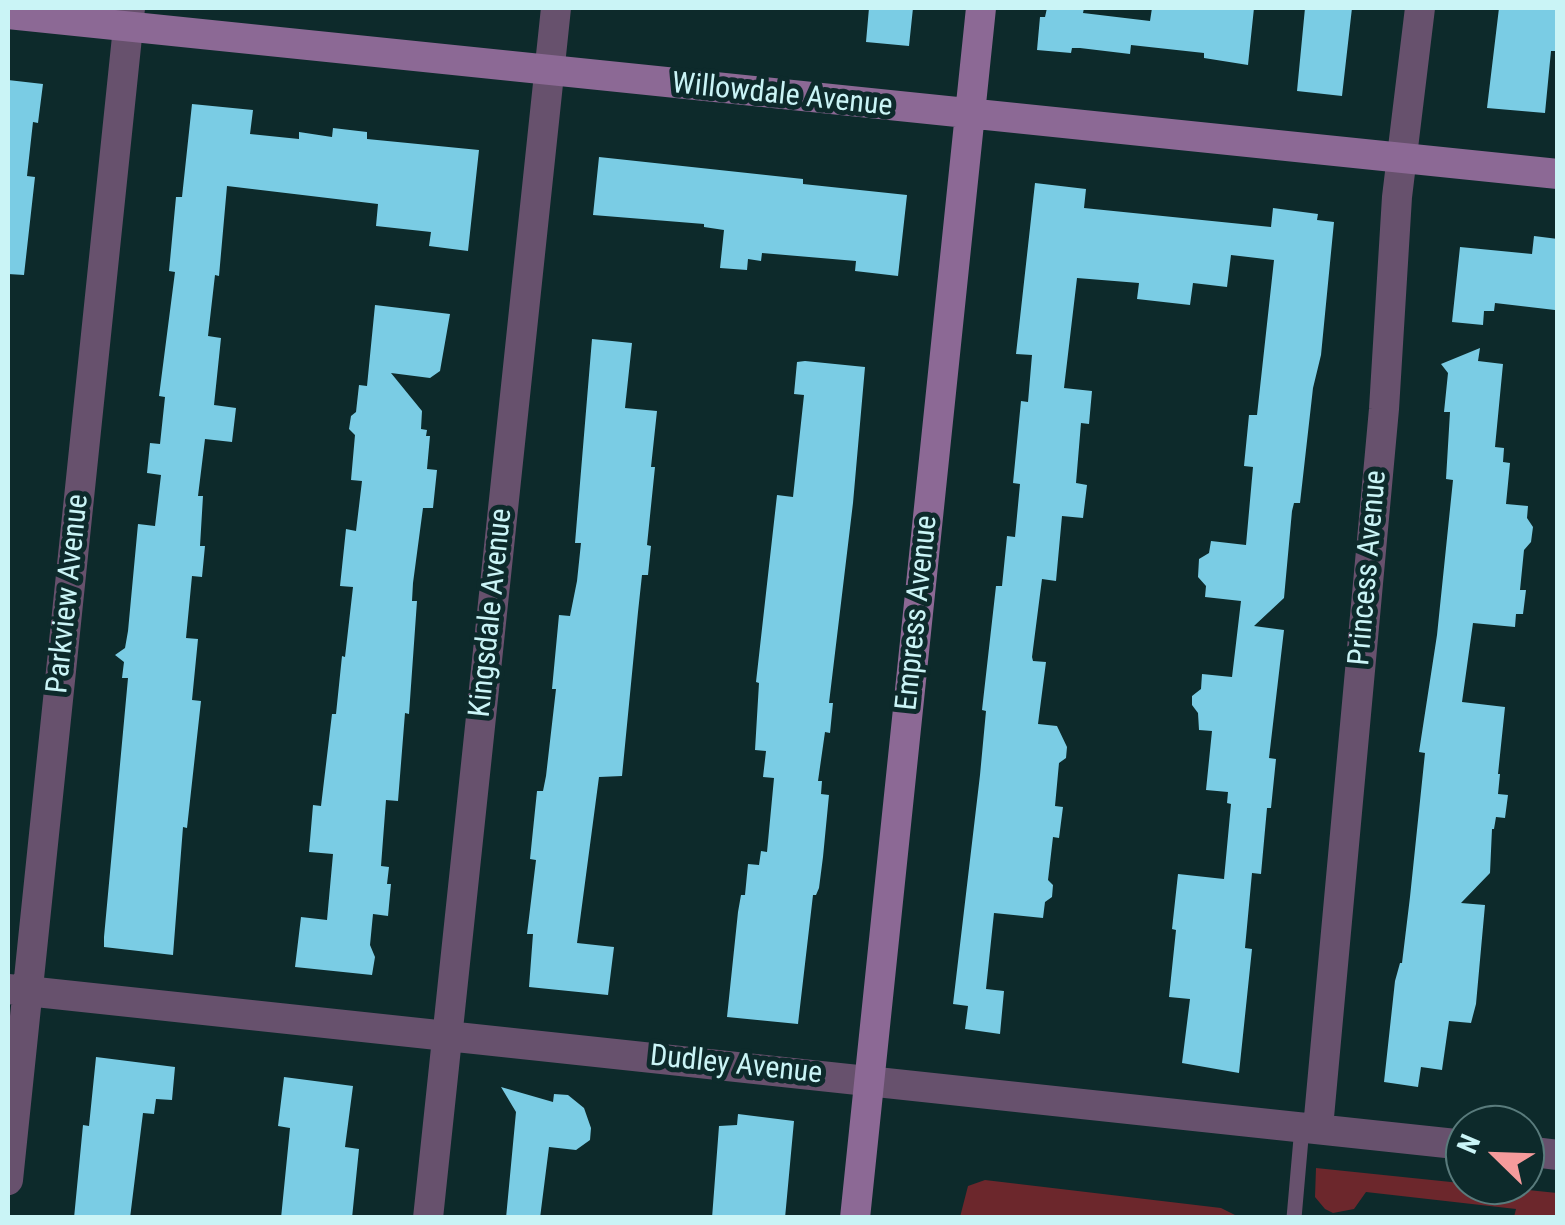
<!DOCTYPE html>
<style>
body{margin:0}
#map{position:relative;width:1565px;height:1225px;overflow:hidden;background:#0d2a2b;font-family:"Roboto Condensed",sans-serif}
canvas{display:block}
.frame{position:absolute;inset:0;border:10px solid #caf4f6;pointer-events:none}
.north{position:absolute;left:1445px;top:1105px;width:100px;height:100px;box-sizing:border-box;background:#0d2a2b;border:2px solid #597b7c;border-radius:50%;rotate:293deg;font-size:28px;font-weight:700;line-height:40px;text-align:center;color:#caf4f6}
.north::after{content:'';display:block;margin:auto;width:35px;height:45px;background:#f59b9c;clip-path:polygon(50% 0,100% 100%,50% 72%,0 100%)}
</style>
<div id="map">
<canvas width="1565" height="1225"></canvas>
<div class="frame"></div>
<div class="north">N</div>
</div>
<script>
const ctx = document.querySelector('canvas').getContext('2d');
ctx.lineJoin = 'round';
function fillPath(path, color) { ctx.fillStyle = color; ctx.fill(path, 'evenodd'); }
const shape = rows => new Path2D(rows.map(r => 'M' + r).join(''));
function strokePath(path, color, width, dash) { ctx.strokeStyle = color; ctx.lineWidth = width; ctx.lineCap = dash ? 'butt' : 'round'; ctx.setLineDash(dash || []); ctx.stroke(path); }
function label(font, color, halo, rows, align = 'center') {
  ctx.font = font + ' "Roboto Condensed",sans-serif'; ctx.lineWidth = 10; ctx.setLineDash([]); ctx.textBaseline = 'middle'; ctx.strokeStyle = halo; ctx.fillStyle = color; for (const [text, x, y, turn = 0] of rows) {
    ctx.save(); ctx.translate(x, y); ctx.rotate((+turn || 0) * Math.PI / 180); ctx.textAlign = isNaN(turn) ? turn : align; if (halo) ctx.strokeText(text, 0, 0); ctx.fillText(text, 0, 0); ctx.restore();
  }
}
fillPath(shape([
 [1316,1168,1557,1193,1557,1217,1514,1217,1516,1209,1366,1192,1354,1209,1333,1213,1325,1209,1315,1197],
 [985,1180,1221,1208,1239,1217,960,1217,968,1186]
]), '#6c272c');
fillPath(shape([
 [869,8,913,8,909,46,866,42],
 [1047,8,1084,8,1083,13,1150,21,1152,8,1254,8,1248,65,1204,58,1204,53,1131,45,1130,54,1080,48,1072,48,1071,53,1037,50,1040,17,1045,17],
 [1305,8,1352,8,1342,96,1297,91],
 [1499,8,1558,8,1555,51,1551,51,1545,113,1487,108],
 [8,80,43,84,38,123,33,122,27,176,35,177,24,275,8,274],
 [192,104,253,110,250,134,299,139,299,132,332,137,333,128,367,132,367,139,479,150,468,251,429,246,431,232,376,226,378,204,227,186,219,276,215,275,208,336,221,338,214,405,236,408,232,442,205,439,198,496,203,496,200,546,205,546,202,577,192,576,186,638,198,639,192,700,201,701,187,828,183,827,173,955,104,947,104,937,128,678,122,678,124,662,115,655,125,648,128,631,138,524,155,526,161,475,147,473,150,443,160,444,165,397,159,396,175,272,169,271,176,197,182,197],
 [599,157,803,179,803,184,907,195,898,276,855,271,856,261,762,253,761,261,748,259,747,270,720,268,724,230,704,227,704,224,593,215],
 [1035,183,1086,189,1084,208,1271,227,1273,208,1318,214,1317,220,1334,222,1321,355,1313,388,1300,503,1294,503,1292,511,1284,598,1254,626,1284,630,1269,758,1276,759,1271,808,1267,808,1261,874,1252,873,1245,948,1252,949,1239,1073,1182,1063,1190,999,1169,997,1176,930,1172,929,1178,874,1224,879,1231,804,1227,803,1228,792,1206,790,1212,731,1199,730,1198,713,1192,705,1192,696,1201,689,1202,674,1232,677,1241,601,1205,597,1206,586,1198,577,1199,559,1209,553,1211,541,1246,545,1253,467,1244,466,1249,415,1257,415,1274,260,1231,255,1227,287,1193,283,1190,305,1137,299,1139,283,1077,278,1064,388,1092,391,1089,424,1081,423,1076,483,1087,485,1083,518,1062,516,1056,581,1042,579,1032,657,1033,661,1046,662,1038,724,1057,726,1067,747,1066,758,1059,763,1055,806,1063,807,1059,838,1053,837,1048,880,1053,885,1052,897,1045,902,1043,918,994,913,986,989,1004,991,1000,1034,965,1029,968,1006,953,1004,980,775,986,711,982,710,996,586,1002,586,1007,536,1015,537,1020,484,1013,483,1021,401,1028,402,1032,355,1016,354],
 [1534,236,1558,239,1555,310,1495,303,1494,311,1484,311,1483,325,1452,322,1460,247,1532,254],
 [375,305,450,314,440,371,430,378,391,373,422,411,421,429,427,430,426,436,430,436,427,469,437,470,433,508,423,508,413,583,412,601,417,601,409,714,405,713,398,801,386,800,381,866,389,867,387,884,391,884,388,916,373,914,370,945,375,957,372,975,295,967,301,917,327,920,333,854,309,852,313,805,321,806,332,714,336,714,342,656,345,657,353,587,340,586,346,529,356,531,362,481,351,480,355,435,349,429,351,416,356,412,359,385,367,386],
 [592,339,632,343,625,408,657,411,651,467,655,467,647,545,651,546,648,575,642,575,638,612,622,776,599,777,577,943,614,947,608,995,529,987,533,934,527,934,536,860,530,859,537,791,543,791,546,776,556,689,552,689,559,615,570,616,577,581,581,543,575,543],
 [1480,348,1478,361,1503,364,1495,447,1504,448,1503,462,1510,463,1506,504,1528,506,1527,518,1533,527,1531,542,1524,550,1520,590,1526,590,1523,614,1516,614,1515,627,1473,623,1462,702,1505,707,1498,774,1500,774,1498,794,1508,795,1505,818,1496,817,1494,829,1492,829,1490,873,1461,903,1485,905,1476,1004,1471,1023,1449,1021,1442,1070,1421,1067,1418,1087,1384,1082,1395,981,1400,963,1402,963,1410,897,1425,753,1419,752,1437,635,1453,480,1446,479,1450,412,1444,412,1448,373,1441,364],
 [805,361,865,367,853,503,829,703,833,703,830,733,825,732,818,781,822,781,821,794,829,795,823,857,819,888,816,895,813,895,798,1024,727,1017,738,912,741,895,745,895,748,864,759,865,761,851,767,852,774,778,763,777,766,751,755,750,759,683,756,682,777,495,793,497,804,395,794,394,797,362],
 [96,1057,175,1067,172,1100,156,1099,154,1114,143,1113,130,1218,74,1218,83,1125,89,1126],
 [284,1077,353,1086,345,1147,359,1149,352,1218,281,1218,290,1128,278,1126],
 [501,1087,553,1102,554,1094,568,1095,584,1108,591,1128,590,1140,576,1150,549,1147,540,1218,506,1218,516,1112],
 [738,1114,794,1121,785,1218,712,1218,719,1126,737,1125]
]), '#7acce4');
strokePath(shape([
 [1294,1218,1302,1127]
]), '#67516d', 15);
strokePath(shape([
 [8,989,1465,1145],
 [1318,1128,1384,409,1397,197,1420,8],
 [1525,1151,1558,1155],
 [8,1180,130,8],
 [428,1218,556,8]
]), '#67516d', 30);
strokePath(shape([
 [8,14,1558,174],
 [855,1218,981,8]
]), '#8c6995', 30);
label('30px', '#caf4f6', '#0d2a2b', [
 ["Willowdale Avenue",782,96,6],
 ["Princess Avenue",1369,568,-85],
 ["Parkview Avenue",69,594,-84],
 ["Kingsdale Avenue",492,613,-84],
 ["Empress Avenue",918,613,-84],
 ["Dudley Avenue",736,1066,6]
]);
</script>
